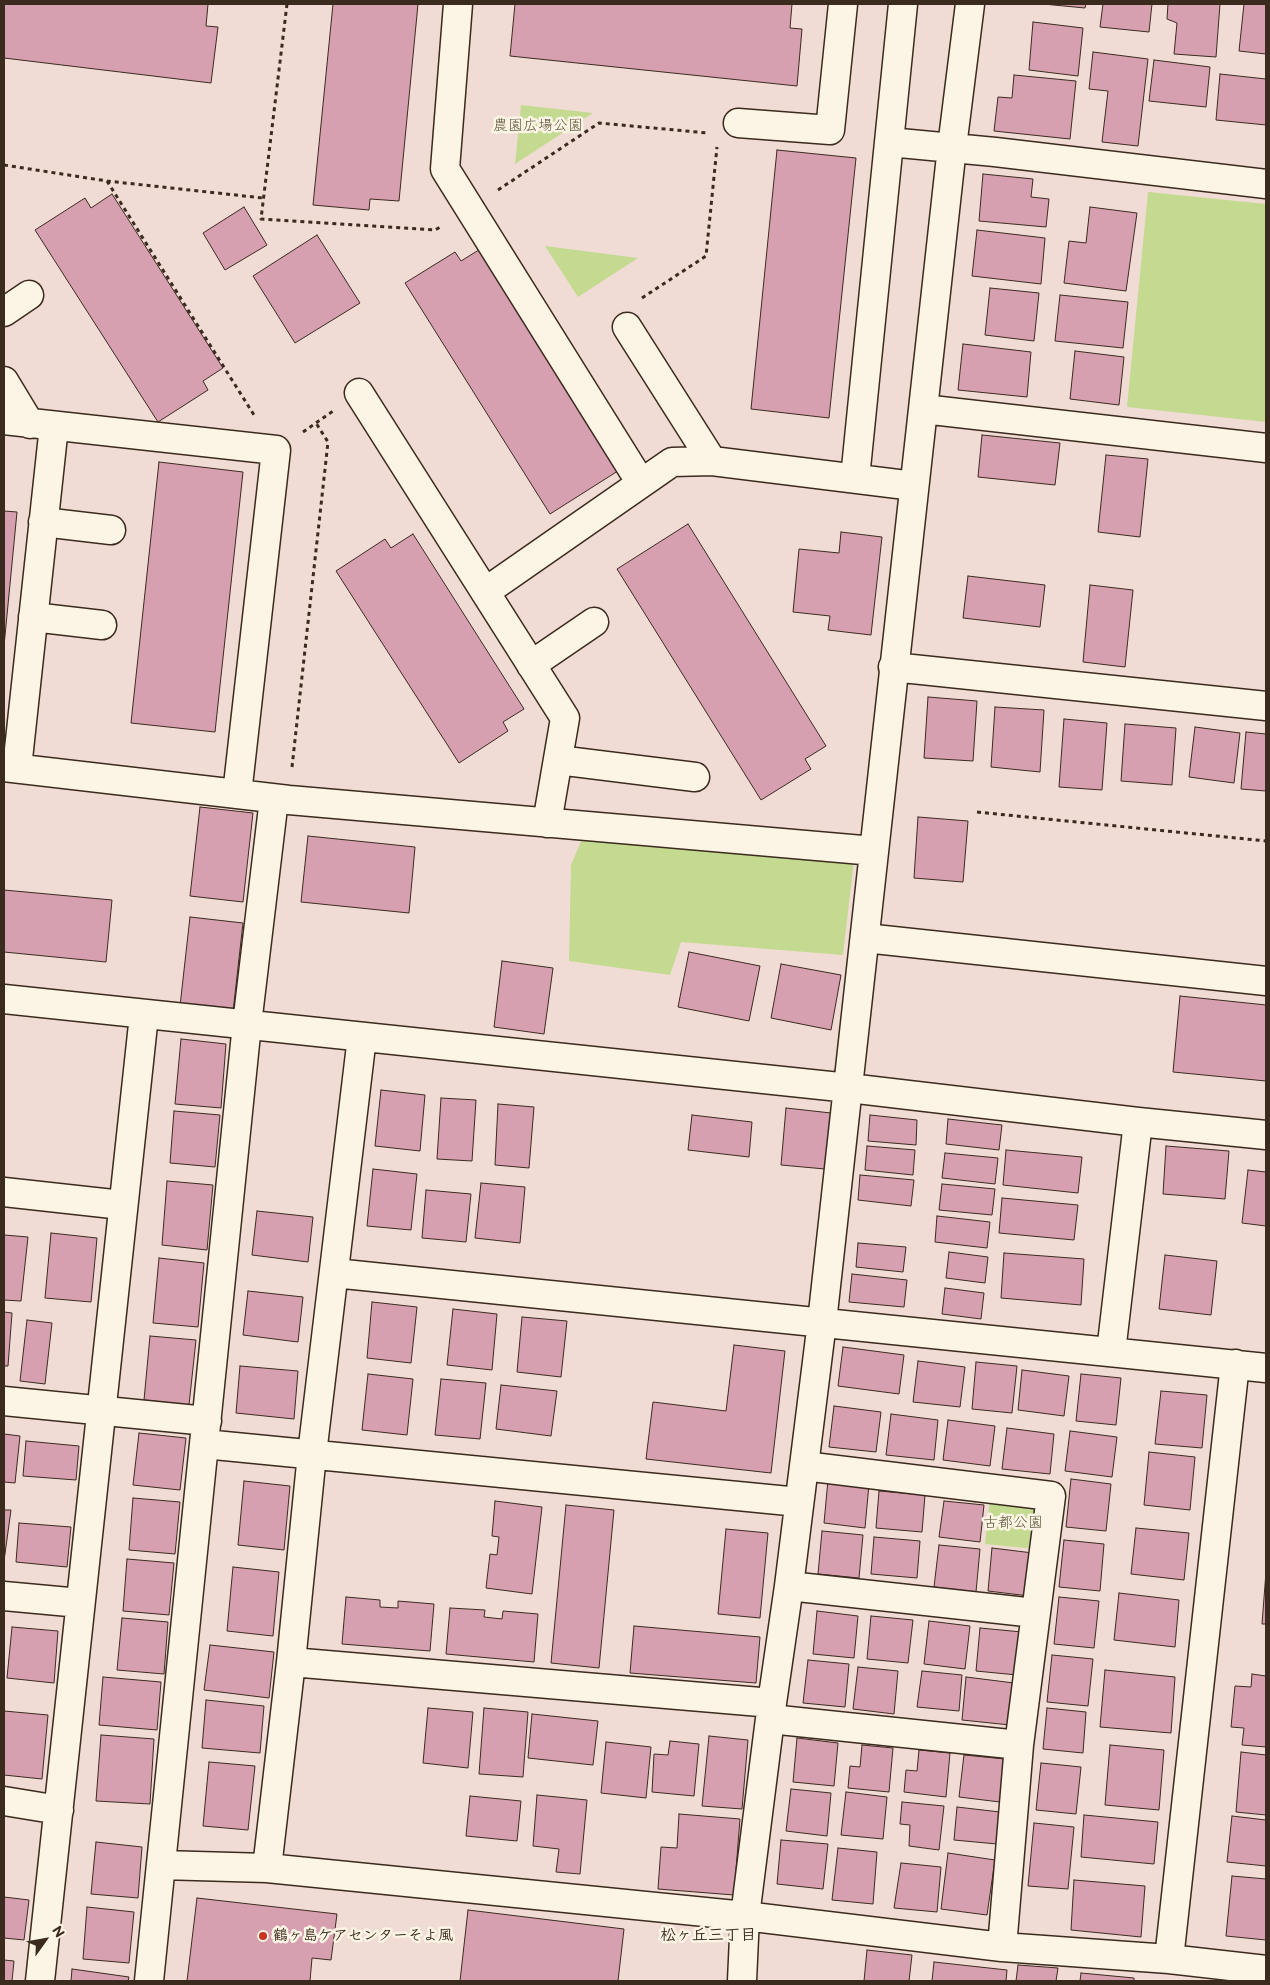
<!DOCTYPE html>
<meta charset="utf-8">
<style>
body{margin:0}
#map{position:relative;width:1270px;height:1985px;overflow:hidden;background:#f1dcd5;font-family:"Balsamiq Sans",sans-serif}
canvas{display:block}
.frame{position:absolute;inset:0;border:5px solid #3b2a1e;pointer-events:none}
.north{position:absolute;left:20px;top:1915px;width:50px;height:50px;-webkit-text-stroke:4px #fcf5e5;paint-order:stroke;rotate:58deg;font-size:14px;font-weight:700;line-height:20px;text-align:center;color:#3b2a1e}
.north::after{content:'';display:block;margin:auto;width:18px;height:22px;background:#3b2a1e;clip-path:polygon(50% 0,100% 100%,50% 72%,0 100%)}
</style>
<div id="map">
<canvas width="1270" height="1985"></canvas>
<div class="frame"></div>
<div class="north">N</div>
</div>
<script>
const ctx = document.querySelector('canvas').getContext('2d');
ctx.lineJoin = 'round';
function fillPath(path, color) { ctx.fillStyle = color; ctx.fill(path, 'evenodd'); }
const shape = rows => new Path2D(rows.map(r => 'M' + r).join(''));
function strokePath(path, color, width, dash) { ctx.strokeStyle = color; ctx.lineWidth = width; ctx.lineCap = dash ? 'butt' : 'round'; ctx.setLineDash(dash || []); ctx.stroke(path); }
function label(font, color, halo, rows, align = 'center') {
  ctx.font = font + ' "Balsamiq Sans","Klee One",sans-serif'; ctx.lineWidth = 5; ctx.setLineDash([]); ctx.textBaseline = 'middle'; ctx.strokeStyle = halo; ctx.fillStyle = color; for (const [text, x, y, turn = 0] of rows) {
    ctx.save(); ctx.translate(x, y); ctx.rotate((+turn || 0) * Math.PI / 180); ctx.textAlign = isNaN(turn) ? turn : align; if (halo) ctx.strokeText(text, 0, 0); ctx.fillText(text, 0, 0); ctx.restore();
  }
}
fillPath(shape([
 [521,105,593,113,515,164],
 [1148,192,1266,204,1266,422,1127,407],
 [545,246,638,258,578,297],
 [582,839,854,860,843,955,681,942,670,975,569,961,571,865],
 [990,1497,1040,1502,1035,1549,985,1544]
]), '#c3da90');
const building = shape([
 [4,4,208,4,206,26,218,27,211,83,4,58,4,4],
 [333,4,418,4,399,201,370,199,369,210,313,205,333,4],
 [515,4,792,4,790,28,802,29,797,86,510,56,515,4],
 [1043,4,1086,4,1085,8,1043,4],
 [1103,4,1152,4,1149,32,1100,27,1103,4],
 [1168,4,1220,4,1216,57,1174,54,1177,23,1167,19,1168,4],
 [1244,4,1266,4,1266,54,1239,51,1244,4],
 [1033,22,1083,28,1078,76,1029,70,1033,22],
 [1093,52,1148,59,1138,146,1102,142,1108,91,1089,89,1093,52],
 [1154,60,1210,67,1206,107,1149,101,1154,60],
 [1220,74,1266,79,1266,125,1216,120,1220,74],
 [1014,75,1076,81,1070,139,994,131,998,97,1012,98,1014,75],
 [777,150,856,158,829,418,751,409,777,150],
 [983,174,1033,179,1031,197,1049,199,1046,227,979,221,983,174],
 [112,194,223,368,203,381,208,390,158,422,35,230,85,198,91,208,112,194],
 [244,207,267,245,225,270,203,233,244,207],
 [1090,207,1137,213,1126,291,1064,283,1069,241,1086,243,1090,207],
 [977,230,1045,238,1041,284,972,276,977,230],
 [317,235,360,303,295,343,253,276,317,235],
 [482,248,621,469,550,514,405,283,455,252,461,261,482,248],
 [990,288,1039,293,1034,341,985,335,990,288],
 [1060,295,1128,302,1123,348,1055,341,1060,295],
 [963,344,1031,352,1027,397,958,390,963,344],
 [1075,351,1124,357,1119,405,1070,399,1075,351],
 [982,435,1060,443,1055,485,978,477,982,435],
 [1106,455,1148,459,1140,537,1098,532,1106,455],
 [159,462,243,472,215,732,131,723,159,462],
 [4,511,17,512,4,646,4,511],
 [688,524,826,746,805,759,811,769,761,800,617,569,688,524],
 [841,532,882,537,871,635,828,630,830,616,793,612,799,549,839,553,841,532],
 [413,534,524,709,503,722,508,731,459,763,336,571,385,539,391,548,413,534],
 [968,576,1045,585,1040,627,963,618,968,576],
 [1090,585,1133,590,1125,667,1083,662,1090,585],
 [928,697,977,701,973,761,924,758,928,697],
 [995,707,1044,710,1040,772,991,767,995,707],
 [1064,719,1107,723,1102,790,1059,787,1064,719],
 [1125,724,1176,728,1172,785,1121,781,1125,724],
 [1195,727,1240,733,1234,783,1189,777,1195,727],
 [1246,732,1266,734,1266,791,1241,789,1246,732],
 [200,807,253,813,243,902,190,896,200,807],
 [918,817,968,821,963,882,914,878,918,817],
 [308,836,415,847,409,913,301,902,308,836],
 [4,890,112,900,106,962,4,952,4,890],
 [190,917,243,923,233,1012,180,1006,190,917],
 [689,952,760,966,749,1021,678,1007,689,952],
 [502,961,553,968,544,1034,494,1027,502,961],
 [781,964,841,975,831,1030,771,1018,781,964],
 [1180,996,1266,1005,1266,1081,1173,1072,1180,996],
 [181,1039,226,1044,221,1108,175,1104,181,1039],
 [381,1090,425,1095,420,1151,375,1146,381,1090],
 [441,1098,476,1100,472,1161,437,1159,441,1098],
 [498,1104,534,1107,529,1168,495,1165,498,1104],
 [786,1108,831,1113,825,1169,781,1165,786,1108],
 [174,1111,220,1115,215,1167,170,1163,174,1111],
 [692,1115,752,1122,749,1157,688,1150,692,1115],
 [870,1115,917,1120,916,1145,868,1141,870,1115],
 [948,1119,1002,1125,999,1150,946,1144,948,1119],
 [867,1146,915,1150,913,1175,865,1170,867,1146],
 [1166,1146,1229,1151,1225,1199,1163,1194,1166,1146],
 [1006,1150,1082,1157,1078,1193,1003,1185,1006,1150],
 [945,1153,998,1158,995,1184,942,1178,945,1153],
 [373,1169,417,1174,411,1230,367,1226,373,1169],
 [1248,1170,1266,1172,1266,1226,1242,1223,1248,1170],
 [860,1175,914,1180,911,1206,858,1200,860,1175],
 [167,1181,213,1185,207,1250,162,1245,167,1181],
 [481,1183,525,1187,520,1243,475,1238,481,1183],
 [942,1184,995,1189,992,1215,939,1210,942,1184],
 [426,1190,471,1194,466,1242,422,1238,426,1190],
 [1002,1198,1078,1205,1074,1240,999,1233,1002,1198],
 [257,1211,313,1217,308,1262,252,1255,257,1211],
 [937,1216,990,1222,987,1248,935,1242,937,1216],
 [51,1233,97,1238,91,1302,45,1298,51,1233],
 [4,1235,28,1237,21,1301,4,1300,4,1235],
 [858,1243,906,1247,903,1272,856,1267,858,1243],
 [949,1252,988,1257,985,1283,946,1278,949,1252],
 [1004,1253,1084,1259,1081,1305,1001,1298,1004,1253],
 [1165,1255,1217,1261,1211,1315,1159,1309,1165,1255],
 [159,1258,204,1263,198,1327,153,1323,159,1258],
 [852,1274,907,1280,904,1307,849,1302,852,1274],
 [945,1288,984,1293,981,1319,942,1314,945,1288],
 [248,1291,303,1297,298,1342,243,1335,248,1291],
 [372,1302,417,1307,411,1363,367,1358,372,1302],
 [453,1309,497,1314,492,1370,447,1365,453,1309],
 [4,1312,12,1313,8,1366,4,1366,4,1312],
 [522,1317,567,1321,561,1377,517,1372,522,1317],
 [27,1320,52,1323,45,1384,20,1381,27,1320],
 [150,1336,196,1340,189,1405,144,1400,150,1336],
 [734,1345,785,1351,771,1473,646,1459,653,1402,726,1411,734,1345],
 [843,1347,904,1355,899,1394,838,1386,843,1347],
 [918,1361,965,1367,960,1407,913,1402,918,1361],
 [976,1362,1017,1366,1012,1413,972,1409,976,1362],
 [240,1366,298,1371,294,1419,236,1413,240,1366],
 [1022,1370,1069,1376,1064,1416,1018,1410,1022,1370],
 [368,1374,413,1379,407,1435,362,1430,368,1374],
 [1081,1374,1121,1378,1116,1425,1076,1421,1081,1374],
 [441,1379,486,1383,480,1439,435,1435,441,1379],
 [501,1385,557,1391,551,1436,496,1429,501,1385],
 [1161,1391,1207,1395,1202,1448,1155,1444,1161,1391],
 [834,1406,881,1412,876,1452,829,1447,834,1406],
 [891,1414,938,1420,934,1460,886,1455,891,1414],
 [948,1420,995,1426,990,1466,943,1460,948,1420],
 [1007,1428,1054,1434,1050,1474,1002,1469,1007,1428],
 [1070,1431,1117,1437,1112,1477,1065,1471,1070,1431],
 [139,1433,186,1438,180,1490,133,1485,139,1433],
 [4,1434,20,1436,15,1483,4,1482,4,1434],
 [26,1441,79,1446,76,1480,23,1476,26,1441],
 [1149,1452,1195,1457,1190,1510,1144,1505,1149,1452],
 [1071,1479,1111,1484,1106,1531,1066,1527,1071,1479],
 [828,1480,869,1484,865,1528,824,1523,828,1480],
 [244,1481,290,1486,284,1550,238,1545,244,1481],
 [879,1491,925,1495,922,1532,876,1528,879,1491],
 [133,1498,180,1502,175,1554,129,1550,133,1498],
 [495,1501,542,1507,532,1594,486,1588,490,1554,497,1555,499,1537,492,1536,495,1501],
 [944,1501,984,1505,980,1542,939,1537,944,1501],
 [566,1505,614,1510,599,1668,551,1663,566,1505],
 [4,1510,11,1510,4,1561,4,1510],
 [19,1523,71,1527,67,1567,16,1562,19,1523],
 [1136,1528,1189,1533,1184,1580,1131,1574,1136,1528],
 [726,1529,768,1533,760,1618,718,1614,726,1529],
 [822,1531,863,1535,859,1578,818,1574,822,1531],
 [874,1537,920,1541,917,1578,871,1574,874,1537],
 [1064,1540,1104,1544,1100,1591,1059,1587,1064,1540],
 [939,1545,980,1549,976,1592,934,1587,939,1545],
 [992,1548,1033,1553,1029,1596,988,1591,992,1548],
 [127,1559,174,1563,169,1615,123,1611,127,1559],
 [233,1567,279,1572,273,1636,227,1631,233,1567],
 [1266,1572,1266,1624,1262,1624,1266,1572],
 [1119,1593,1179,1600,1175,1647,1114,1640,1119,1593],
 [346,1597,380,1600,380,1607,398,1608,398,1601,434,1604,430,1651,342,1644,346,1597],
 [1059,1597,1099,1601,1094,1648,1054,1644,1059,1597],
 [450,1608,485,1610,484,1617,502,1619,503,1611,538,1614,534,1662,446,1654,450,1608],
 [817,1611,858,1616,854,1658,813,1654,817,1611],
 [871,1616,913,1620,908,1663,867,1659,871,1616],
 [122,1618,168,1622,164,1674,117,1670,122,1618],
 [929,1621,970,1626,965,1669,924,1664,929,1621],
 [634,1626,760,1637,756,1683,630,1673,634,1626],
 [12,1627,58,1631,54,1683,7,1678,12,1627],
 [980,1628,1022,1632,1017,1675,976,1671,980,1628],
 [210,1645,274,1652,269,1698,204,1690,210,1645],
 [1052,1655,1093,1659,1088,1706,1047,1702,1052,1655],
 [808,1660,849,1664,845,1707,803,1703,808,1660],
 [858,1667,898,1671,894,1714,853,1709,858,1667],
 [1105,1670,1175,1677,1171,1733,1100,1727,1105,1670],
 [922,1671,962,1675,959,1711,917,1707,922,1671],
 [1252,1674,1266,1676,1266,1747,1242,1745,1244,1728,1231,1727,1235,1686,1251,1687,1252,1674],
 [103,1677,161,1682,157,1730,99,1725,103,1677],
 [966,1677,1014,1683,1010,1725,962,1720,966,1677],
 [206,1700,264,1706,260,1753,202,1748,206,1700],
 [428,1708,473,1712,468,1768,423,1763,428,1708],
 [484,1708,528,1712,523,1777,479,1774,484,1708],
 [1047,1708,1086,1712,1083,1753,1043,1749,1047,1708],
 [4,1711,48,1715,42,1779,4,1775,4,1711],
 [532,1714,598,1721,593,1765,528,1758,532,1714],
 [101,1735,154,1739,150,1804,96,1801,101,1735],
 [709,1736,748,1740,742,1809,702,1806,709,1736],
 [797,1738,838,1743,834,1786,793,1782,797,1738],
 [670,1741,699,1744,694,1796,652,1792,654,1754,668,1755,670,1741],
 [606,1742,651,1747,646,1798,601,1793,606,1742],
 [862,1745,893,1748,889,1792,848,1788,850,1766,860,1767,862,1745],
 [1110,1745,1164,1750,1159,1810,1105,1805,1110,1745],
 [919,1750,950,1753,946,1797,904,1792,906,1770,917,1771,919,1750],
 [1241,1752,1266,1755,1266,1815,1236,1812,1241,1752],
 [964,1755,1005,1759,1000,1802,959,1797,964,1755],
 [209,1762,255,1766,248,1830,203,1826,209,1762],
 [1041,1763,1081,1767,1076,1814,1036,1810,1041,1763],
 [791,1789,831,1793,827,1836,786,1831,791,1789],
 [846,1792,887,1797,883,1839,841,1835,846,1792],
 [537,1795,587,1800,580,1874,556,1872,559,1849,533,1846,537,1795],
 [470,1796,521,1801,517,1841,466,1836,470,1796],
 [902,1802,944,1806,939,1850,909,1846,910,1825,900,1824,902,1802],
 [957,1807,1000,1812,997,1844,954,1840,957,1807],
 [679,1814,740,1819,734,1895,658,1889,661,1847,677,1848,679,1814],
 [1084,1815,1158,1822,1154,1864,1081,1857,1084,1815],
 [1232,1816,1266,1820,1266,1866,1227,1862,1232,1816],
 [1034,1823,1074,1827,1068,1889,1028,1886,1034,1823],
 [781,1840,828,1844,823,1889,777,1884,781,1840],
 [96,1842,142,1847,138,1898,91,1894,96,1842],
 [838,1848,877,1852,873,1904,832,1900,838,1848],
 [948,1853,995,1860,987,1915,941,1909,948,1853],
 [901,1863,941,1867,937,1912,894,1908,901,1863],
 [1232,1876,1266,1879,1266,1940,1226,1936,1232,1876],
 [1074,1880,1145,1886,1141,1937,1071,1930,1074,1880],
 [4,1897,29,1900,24,1940,4,1938,4,1897],
 [197,1898,337,1914,331,1960,312,1958,310,1981,187,1981,197,1898],
 [87,1907,134,1912,129,1963,83,1959,87,1907],
 [468,1910,624,1929,618,1981,460,1981,468,1910],
 [867,1950,912,1955,909,1981,864,1981,867,1950],
 [4,1960,14,1961,12,1981,4,1981,4,1960],
 [934,1962,1007,1970,1006,1981,932,1981,934,1962],
 [1018,1965,1058,1968,1056,1981,1016,1981,1018,1965],
 [72,1969,129,1977,128,1981,71,1981,72,1969],
 [1081,1973,1134,1978,1134,1981,1080,1981,1081,1973]
]);
fillPath(building, '#d7a0b1');
strokePath(building, '#3b2a1e', 1);
const minor = shape([
 [458,4,445,169,641,483],
 [738,123,830,130,843,4],
 [889,142,995,152,1266,184],
 [4,312,29,295],
 [627,327,712,461],
 [4,381,30,424],
 [359,393,565,718,547,823],
 [923,409,1266,448],
 [4,420,276,450,237,794],
 [855,478,903,4],
 [43,522,111,530],
 [485,592,672,462,712,461,914,486],
 [33,617,102,625],
 [531,665,594,622],
 [893,667,1266,706],
 [558,760,695,777],
 [4,767,289,800,874,851],
 [17,768,54,426],
 [865,938,1266,981],
 [4,999,849,1088,1138,1122,1266,1135],
 [4,1192,122,1205],
 [334,1273,1266,1368],
 [1111,1352,1138,1122],
 [4,1401,207,1421],
 [204,1444,799,1502],
 [804,1466,1051,1496,1019,1745,1002,1947],
 [789,1586,1035,1613],
 [4,1596,80,1603],
 [291,1662,772,1703],
 [770,1719,1019,1745],
 [4,1801,59,1810],
 [161,1865,267,1868,745,1916,1002,1947,1169,1959,1266,1970],
 [267,1868,291,1662,312,1454,362,1037],
 [1169,1959,1235,1364],
 [40,1981,144,1015],
 [149,1981,247,1024,274,799],
 [742,1981,745,1916,772,1703,789,1586,822,1322,952,147,970,4]
]);
strokePath(minor, '#3b2a1e', 31);
strokePath(shape([
 [287,4,261,219,435,230,442,226],
 [4,165,107,181,263,198],
 [107,181,254,415],
 [498,190,599,123,708,133],
 [642,298,706,256,717,147],
 [303,432,333,411],
 [292,767,328,442,316,423],
 [977,812,1266,841]
]), '#3b2a1e', 3, [4, 4]);
strokePath(minor, '#fcf5e5', 28);
for (const [x, y, r, color] of [
 [263,1936,5,"#c8321e"]
]) { const dot = new Path2D(); dot.arc(x, y, r, 0, 2 * Math.PI); ctx.fillStyle = color; ctx.fill(dot); strokePath(dot, '#fcf5e5', 2); }
label('15px', '#5d563a', '#fcf5e5', [
 ["農園広場公園",538,126],
 ["古都公園",1013,1523]
]);
label('bold 15px', '#3b2a1e', '#fcf5e5', [
 ["鶴ヶ島ケアセンターそよ風",273,1936]
], 'left');
label('bold 16px', '#3b2a1e', '#fcf5e5', [
 ["松ヶ丘三丁目",708,1936]
]);
</script>
